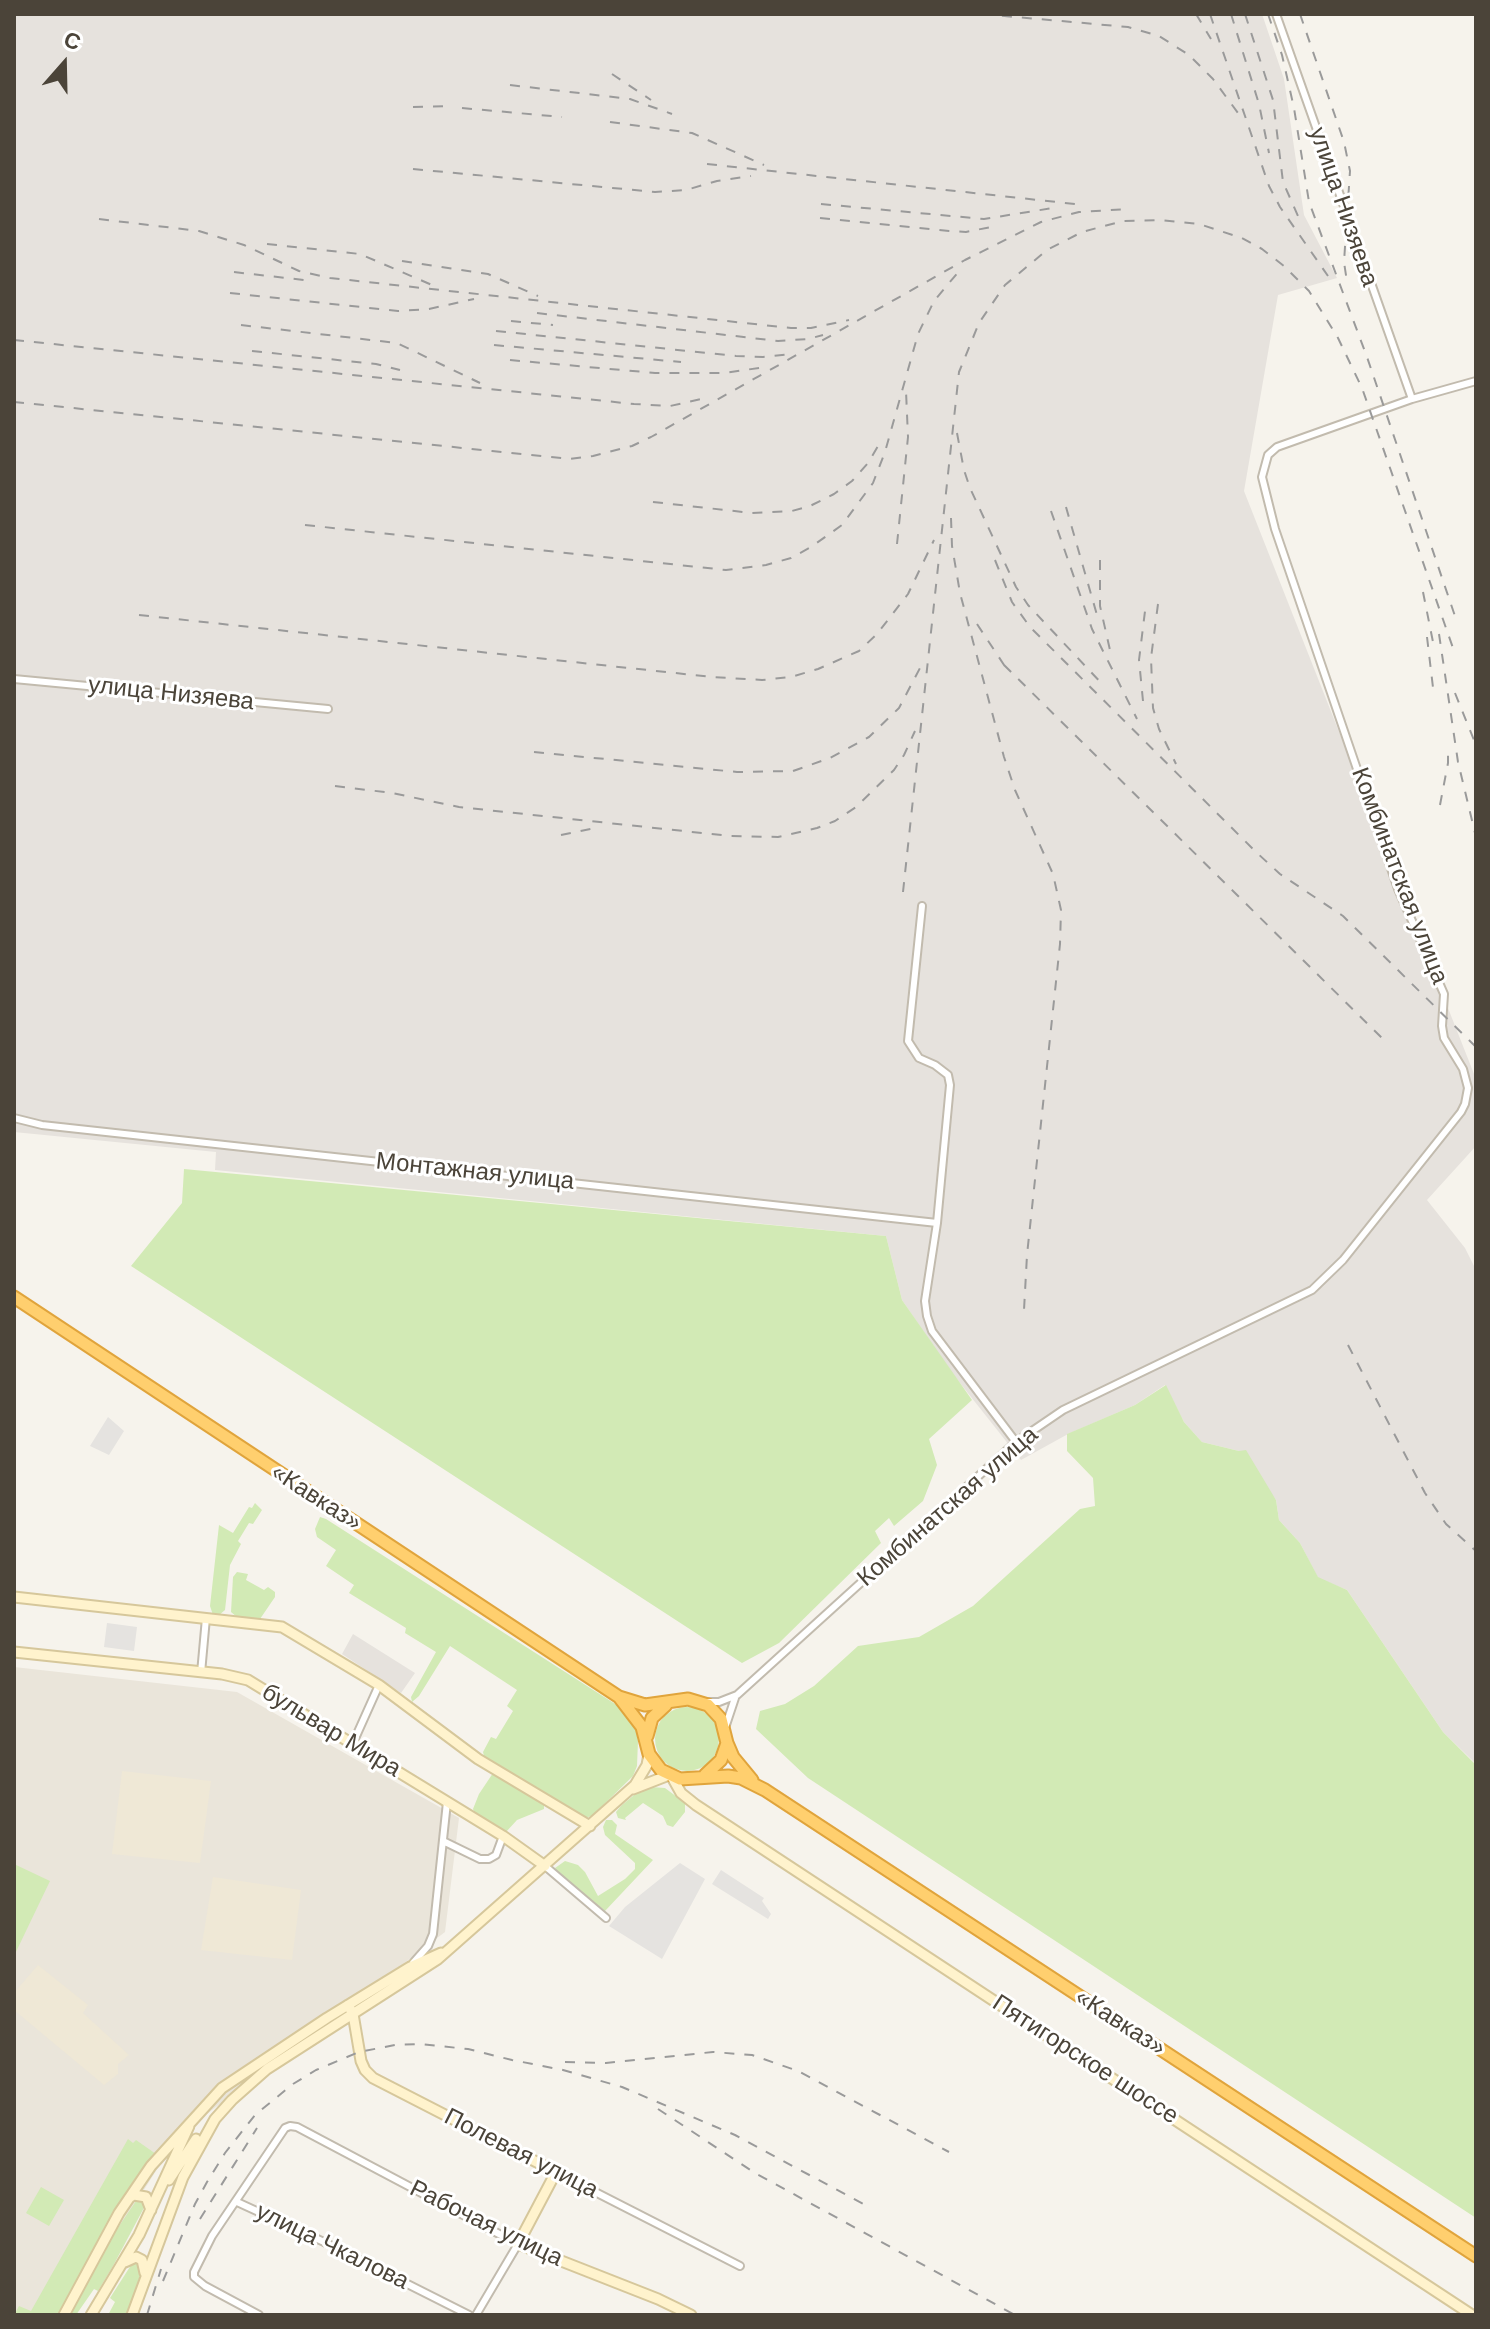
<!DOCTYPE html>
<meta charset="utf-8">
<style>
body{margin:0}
#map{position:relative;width:1490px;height:2329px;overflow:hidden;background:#f6f3ec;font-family:Arial,sans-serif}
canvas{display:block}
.frame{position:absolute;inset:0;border:16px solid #4b4439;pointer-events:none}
.north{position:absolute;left:24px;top:24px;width:80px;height:80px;-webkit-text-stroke:6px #fff;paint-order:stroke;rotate:20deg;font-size:22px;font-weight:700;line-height:32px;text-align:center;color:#4b4439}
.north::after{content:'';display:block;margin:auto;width:28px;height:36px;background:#4b4439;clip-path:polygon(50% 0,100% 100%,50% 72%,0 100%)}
</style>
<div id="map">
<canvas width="1490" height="2329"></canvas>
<div class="frame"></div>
<div class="north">С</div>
</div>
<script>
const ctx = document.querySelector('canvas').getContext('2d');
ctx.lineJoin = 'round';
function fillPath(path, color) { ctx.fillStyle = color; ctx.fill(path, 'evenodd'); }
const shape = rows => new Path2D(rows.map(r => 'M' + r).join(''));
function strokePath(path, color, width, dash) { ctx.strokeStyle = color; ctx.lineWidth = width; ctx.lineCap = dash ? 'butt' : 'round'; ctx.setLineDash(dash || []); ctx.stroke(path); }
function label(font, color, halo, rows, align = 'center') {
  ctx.font = font + ' Arial,sans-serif'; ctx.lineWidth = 6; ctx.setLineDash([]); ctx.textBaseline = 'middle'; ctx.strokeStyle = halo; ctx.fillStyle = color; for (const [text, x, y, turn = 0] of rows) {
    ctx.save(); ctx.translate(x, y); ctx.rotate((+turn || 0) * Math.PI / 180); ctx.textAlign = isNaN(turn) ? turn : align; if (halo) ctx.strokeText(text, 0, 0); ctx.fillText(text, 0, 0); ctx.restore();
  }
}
fillPath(shape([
 [14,1667,237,1692,459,1818,445,1932,178,2136,65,2315,14,2315]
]), '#eae5da');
fillPath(shape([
 [14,14,1262,14,1284,79,1304,215,1337,278,1278,295,1244,491,1476,1079,1476,1146,1427,1200,1465,1248,1476,1270,1476,1764,1443,1732,1347,1590,1318,1578,1300,1543,1279,1520,1276,1500,1239,1451,1202,1442,1184,1422,1165,1385,1135,1405,1068,1434,1021,1460,952,1373,902,1300,886,1236,215,1170,216,1152,14,1132],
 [353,1634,415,1673,401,1693,342,1654]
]), '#e6e2dd');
fillPath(shape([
 [122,1771,211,1781,200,1863,112,1854],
 [213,1877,301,1890,292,1960,201,1950],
 [38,1965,88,2005,83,2013,129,2055,118,2064,118,2074,104,2085,14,2010,14,1993]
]), '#efe8d6');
fillPath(shape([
 [184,1169,886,1236,902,1300,972,1400,929,1439,937,1465,923,1501,894,1526,889,1518,875,1531,881,1543,779,1643,742,1663,131,1266,182,1203],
 [1166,1385,1184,1422,1202,1442,1239,1451,1246,1450,1276,1500,1279,1520,1300,1543,1318,1577,1347,1590,1443,1732,1476,1765,1476,2218,808,1778,756,1729,760,1711,785,1704,814,1686,858,1646,919,1637,973,1606,1080,1509,1095,1506,1093,1478,1067,1451,1067,1434,1135,1405],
 [255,1503,262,1510,253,1524,249,1523,238,1541,241,1544,230,1565,225,1610,218,1616,213,1615,210,1606,219,1525,233,1533,249,1507,252,1508],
 [320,1517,326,1519,623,1709,636,1729,638,1741,637,1766,633,1776,592,1816,584,1818,507,1773,495,1763,485,1760,483,1752,491,1737,496,1739,513,1711,507,1706,517,1690,450,1646,419,1696,412,1702,411,1697,436,1652,405,1633,406,1628,349,1593,354,1585,326,1566,336,1550,317,1537,315,1529],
 [237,1572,248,1574,246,1580,264,1590,268,1587,275,1592,275,1597,260,1619,238,1618,231,1612,233,1577],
 '655 1739a32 32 0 1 1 64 0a32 32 0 1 1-64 0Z',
 [493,1773,544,1803,544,1809,517,1820,506,1832,475,1814,473,1809,479,1794],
 [651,1787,665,1788,685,1803,685,1812,673,1827,667,1825,663,1816,643,1803,625,1818,626,1820,618,1818,616,1812,621,1806,634,1795],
 [606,1820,612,1820,617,1825,615,1834,653,1860,605,1911,557,1873,555,1868,565,1861,578,1865,585,1872,598,1896,625,1879,635,1869,635,1863,605,1835,603,1827],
 [14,1864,50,1881,14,1956],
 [128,2139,133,2143,136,2140,156,2154,59,2315,14,2315,19,2306,31,2311],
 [41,2187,64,2200,49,2226,26,2213],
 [138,2198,146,2204,113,2266,98,2291,94,2289,76,2315,69,2315,109,2241],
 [137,2261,142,2268,129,2315,108,2315,115,2302,110,2298,133,2262]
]), '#d2eab5');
fillPath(shape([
 [108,1417,124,1431,109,1455,90,1446],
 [107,1623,137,1627,134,1651,104,1647],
 [680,1863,705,1879,662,1959,609,1926,625,1907],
 [721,1870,764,1898,762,1901,771,1914,768,1919,712,1884]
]), '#e5e3e0');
const street = shape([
 [1276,14,1412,399],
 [14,679,328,709],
 [922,906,908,1041,919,1058,935,1065,948,1075,950,1085,937,1223,925,1301,927,1316,932,1331,1016,1442],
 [14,1118,42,1125,937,1223],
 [201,1673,206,1618],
 [707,1702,719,1702,737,1695,1016,1442,1063,1410,1312,1290,1343,1260,1461,1112,1465,1104,1468,1088,1463,1069,1444,1038,1442,1026,1444,994,1398,889,1275,529,1262,477,1268,455,1277,447,1412,399,1476,381],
 [726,1725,735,1698],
 [353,1743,379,1685],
 [443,1841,480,1859,489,1859,496,1855,503,1836],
 [545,1866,606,1918],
 [413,1963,428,1946,433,1934,447,1802],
 [556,2172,740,2266],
 [237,2202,324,2242,469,2315],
 [259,2315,205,2286,194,2277,194,2272,212,2236,285,2128,290,2126,297,2127,518,2244,476,2315]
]);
const secondary = shape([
 [14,1597,282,1627,379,1685,478,1759,590,1826],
 [14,1652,222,1674,248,1680,503,1836,545,1866],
 [672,1777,681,1793,696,1805,1472,2315],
 [633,1789,669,1775],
 [348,2005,353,2014,361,2061,365,2070,373,2078,556,2172,518,2244,658,2299,691,2315],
 [169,2180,196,2139],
 [129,2198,134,2195,146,2197,151,2210],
 [125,2262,136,2257,142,2260,145,2273],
 [64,2315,119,2213,151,2166,222,2088,327,2018,410,1967,441,1953],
 [91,2315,139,2235,189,2126],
 [132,2315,183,2177,215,2119,232,2100,267,2069,438,1959,635,1785,647,1765,649,1754]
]);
const highway = shape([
 [14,1297,619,1697,645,1705,688,1699,708,1705,721,1719,727,1743,721,1760,705,1775],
 [619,1697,642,1727,649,1754,661,1770,680,1779,728,1776,741,1778,765,1790,1476,2256],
 [647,1736,652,1718,666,1705],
 [727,1743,733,1757,752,1780]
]);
strokePath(street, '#c2bbae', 10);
strokePath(secondary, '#d6c79b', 13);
strokePath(highway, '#e0a43c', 15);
strokePath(street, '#fff', 6);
strokePath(secondary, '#fff3cd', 9);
strokePath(highway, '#ffcf6e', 11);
strokePath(shape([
 [982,14,1128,27,1159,36,1189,55,1213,79,1238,113],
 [1196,14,1211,39],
 [1210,14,1269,186,1280,207,1328,276],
 [1231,14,1259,104,1269,153],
 [1245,14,1273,100,1283,182,1298,216],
 [1268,14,1282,55,1294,108,1309,202,1367,357,1456,619],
 [1300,14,1344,142,1350,171,1344,262,1347,282],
 [612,74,651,100],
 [510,85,630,99,672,114],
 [413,107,448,106],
 [462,108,562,117],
 [610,122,692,133,764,165],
 [707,164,1084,205],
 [413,169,655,192,686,190,717,181,751,176],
 [821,204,984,219,1053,208],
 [820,218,949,231,966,232,996,226],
 [99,219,199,231,244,245,299,271,330,278,791,328,811,328,849,320],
 [267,244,360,254,432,285],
 [402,261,488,274,538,296],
 [234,272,304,280],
 [230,293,398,311,429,309,474,299],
 [537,313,778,341,808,339,823,335],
 [511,321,553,325],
 [241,325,397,343,480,383],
 [496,331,736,356,763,357,791,354],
 [14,340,634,404,670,406,706,398],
 [494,345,681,362],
 [252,351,376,364,400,370],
 [510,360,655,373,725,373,765,367],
 [14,402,492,451,570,459,593,456,632,446,651,437,965,260,1041,222,1079,212,1128,209],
 [957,433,964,470,970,488,1016,587,1028,605,1105,687],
 [653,502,752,513,792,511,810,506,834,494,852,481,868,463,881,441],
 [1066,507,1097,615],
 [1051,511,1092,629,1137,719],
 [951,518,952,546,960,593,1004,757,1015,790,1053,874,1061,910,1060,944,1027,1255,1024,1310],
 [305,525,726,570,766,565,791,558,811,547,842,525,873,483,885,452,918,334,934,301,960,270],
 [897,544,908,437,906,391],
 [995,560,1012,602,1030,627,1256,852,1280,874,1343,916,1476,1047],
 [1100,560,1100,606,1110,650],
 [1423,592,1434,647],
 [1158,604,1151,658,1153,708,1159,729,1176,764],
 [139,615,712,677,762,680,791,677,818,669,859,651,877,634,908,594,934,540],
 [977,624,1010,674],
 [1439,634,1458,762,1476,837],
 [1427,637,1434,696],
 [1004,665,1386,1042],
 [1455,693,1476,745],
 [1143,701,1139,660,1146,603],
 [534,752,737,772,793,771,830,758,869,737,899,708,920,668],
 [335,786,392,793,459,807,730,836,778,837,817,828,835,821,856,807,894,770,904,755,915,731],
 [1440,805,1448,763,1448,747],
 [561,835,600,827],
 [903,892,959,372,979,323,1005,285,1047,250,1082,232,1123,221,1160,220,1199,224,1242,238,1262,249,1284,266,1309,291,1338,338,1362,388,1453,648],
 [1348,1345,1425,1493,1446,1524,1476,1551],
 [565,2062,606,2063,713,2052,752,2055,798,2071,949,2152],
 [658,2109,755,2173,1015,2315],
 [200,2219,257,2128],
 [163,2281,195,2204,207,2182,225,2153,255,2115,293,2084,316,2070,359,2052,395,2045,419,2044,468,2049,512,2060,563,2070,622,2087,735,2135,867,2206],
 [147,2315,161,2269]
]), '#9a9a9a', 2, [10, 10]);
label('24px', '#4b4439', '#fff', [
 ["улица Низяева",1343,207,71],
 ["улица Низяева",171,694,6],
 ["Комбинатская улица",1399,876,69],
 ["Монтажная улица",475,1172,6],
 ["«Кавказ»",316,1498,33],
 ["Комбинатская улица",948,1507,-41],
 ["бульвар Мира",331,1731,31],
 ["«Кавказ»",1120,2023,33],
 ["Пятигорское шоссе",1085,2060,33],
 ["Полевая улица",521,2154,27],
 ["Рабочая улица",486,2224,26],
 ["улица Чкалова",332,2247,26]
]);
</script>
